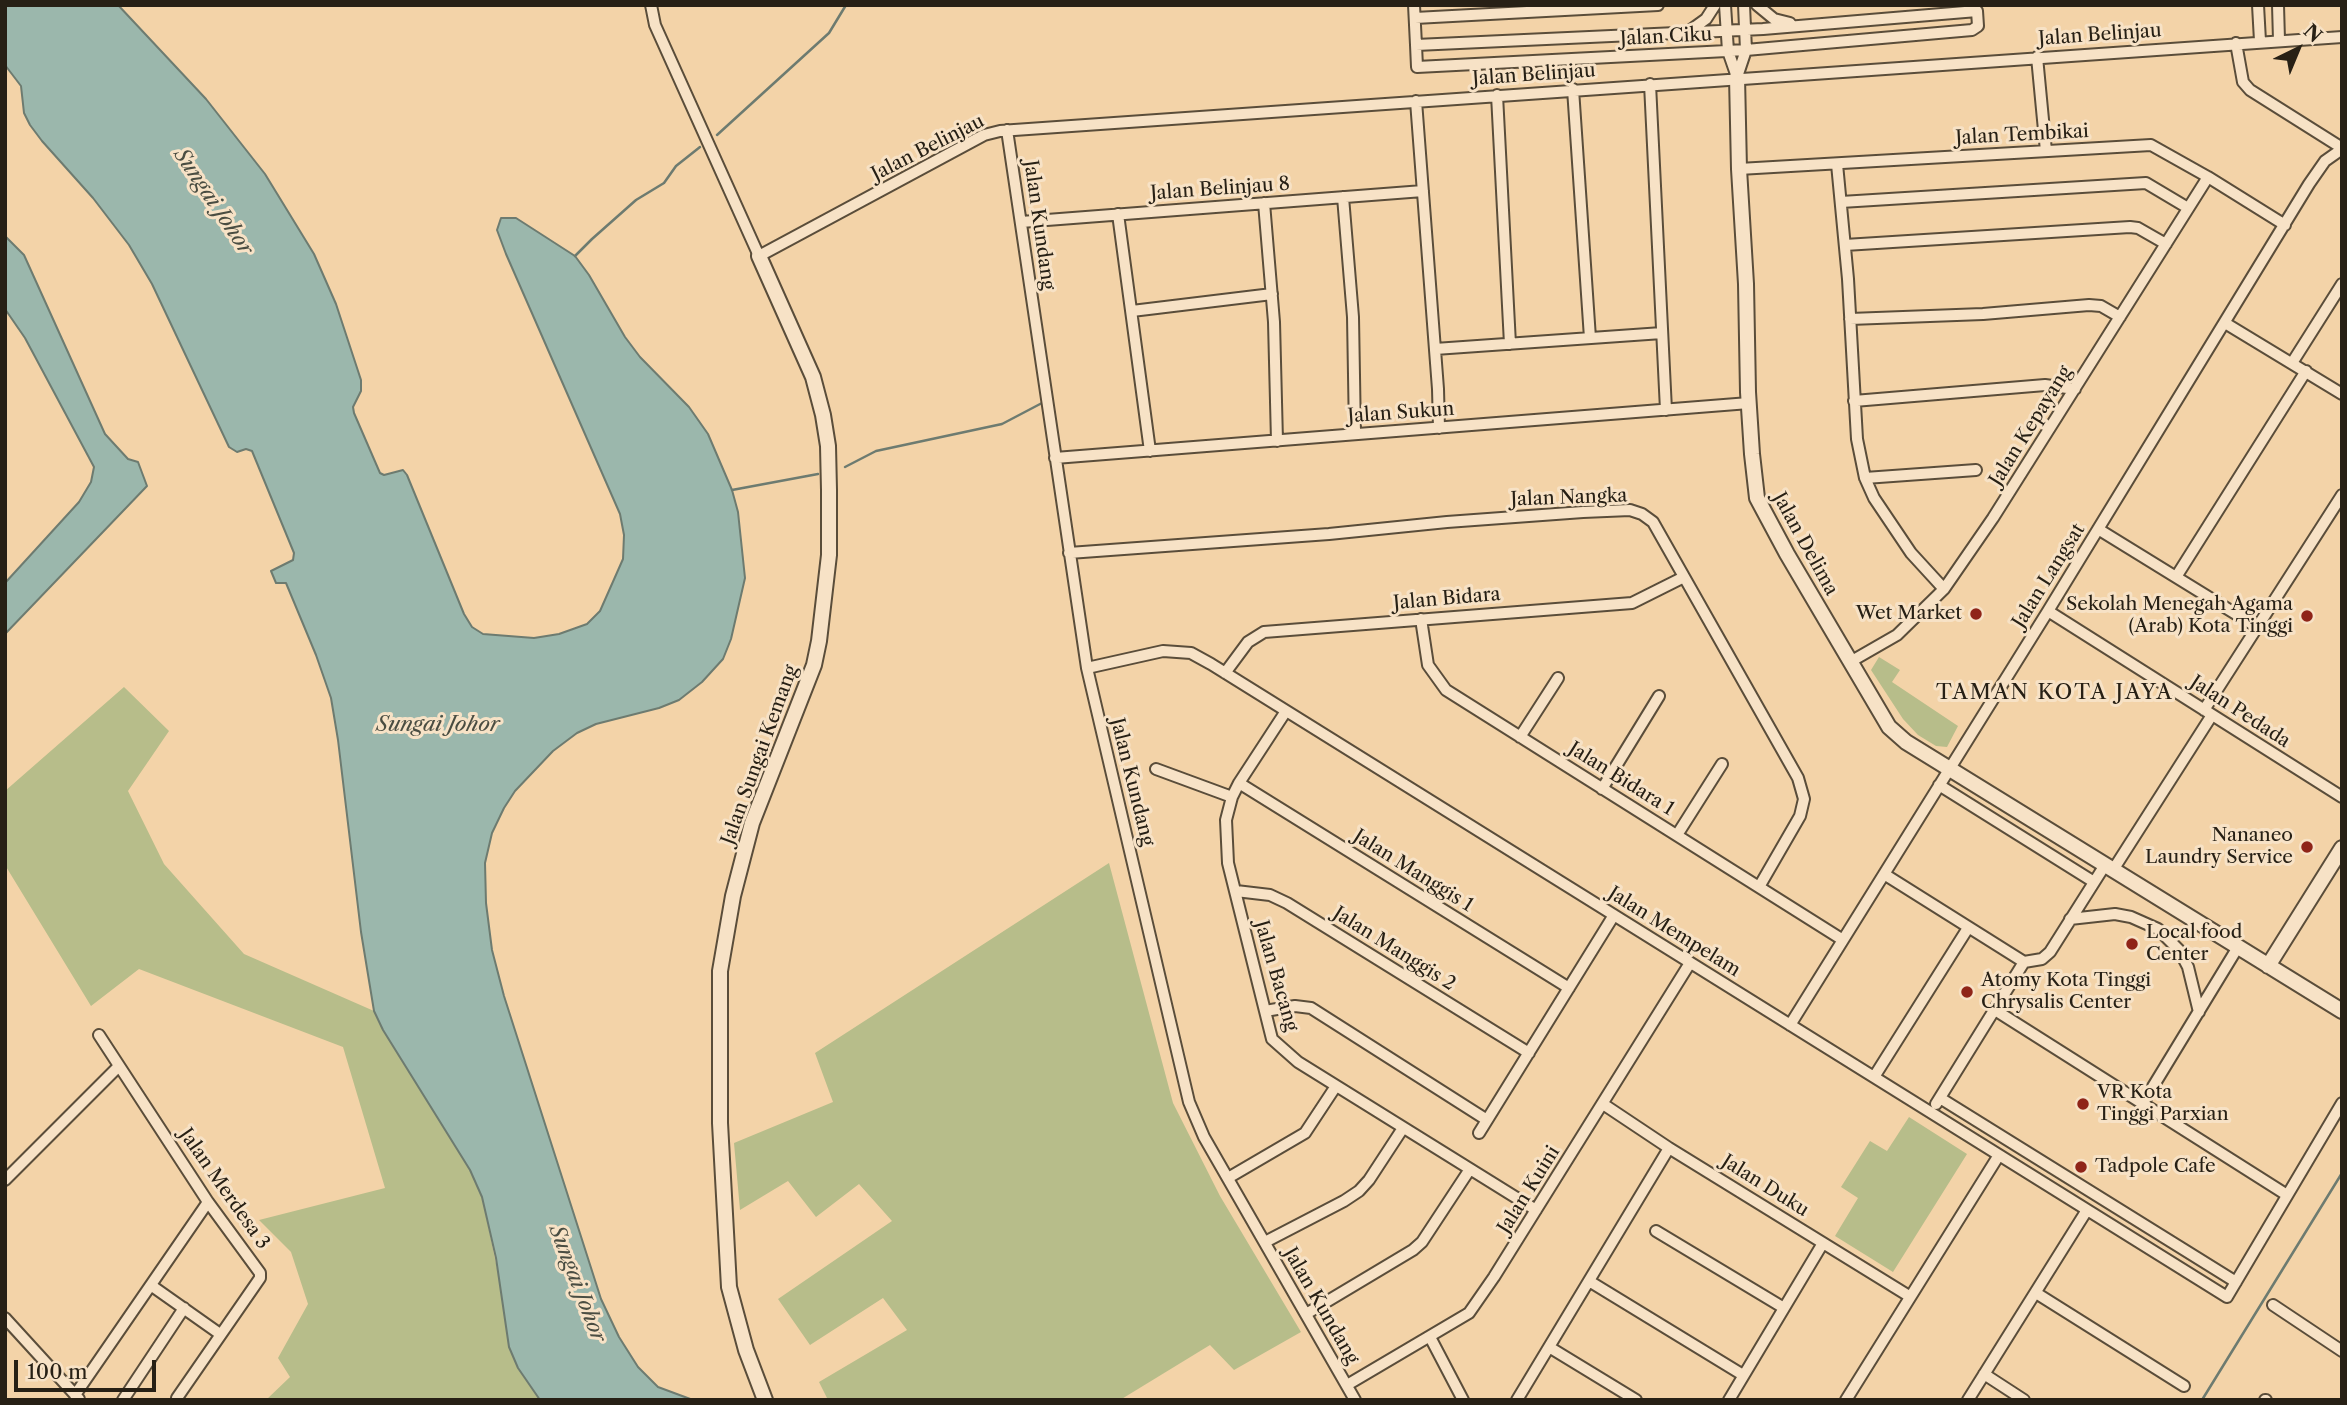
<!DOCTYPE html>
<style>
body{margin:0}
#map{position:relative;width:2347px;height:1405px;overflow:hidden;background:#f3d3a8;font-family:"Libre Caslon Text",serif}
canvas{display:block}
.frame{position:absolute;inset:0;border:7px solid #272015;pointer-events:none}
.north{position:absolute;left:2263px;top:14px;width:70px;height:70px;-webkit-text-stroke:5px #f7e2c6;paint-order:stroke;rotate:43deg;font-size:19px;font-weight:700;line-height:28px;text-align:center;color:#272015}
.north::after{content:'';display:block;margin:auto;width:24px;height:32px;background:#272015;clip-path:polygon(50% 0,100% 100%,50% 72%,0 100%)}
.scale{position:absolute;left:14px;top:1360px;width:142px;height:32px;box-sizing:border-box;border:4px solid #272015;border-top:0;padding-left:9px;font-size:21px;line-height:24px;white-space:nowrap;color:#272015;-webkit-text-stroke:5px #f7e2c6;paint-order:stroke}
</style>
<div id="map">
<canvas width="2347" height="1405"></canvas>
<div class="frame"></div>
<div class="north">N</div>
<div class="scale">100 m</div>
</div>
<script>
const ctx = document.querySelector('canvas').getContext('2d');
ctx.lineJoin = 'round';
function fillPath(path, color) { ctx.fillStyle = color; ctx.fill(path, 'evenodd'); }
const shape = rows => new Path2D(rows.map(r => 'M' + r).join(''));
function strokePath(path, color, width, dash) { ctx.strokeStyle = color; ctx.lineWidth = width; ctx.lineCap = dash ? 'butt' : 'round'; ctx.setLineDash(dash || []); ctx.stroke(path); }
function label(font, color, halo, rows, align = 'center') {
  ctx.font = font + ' "Libre Caslon Text",serif'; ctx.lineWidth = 6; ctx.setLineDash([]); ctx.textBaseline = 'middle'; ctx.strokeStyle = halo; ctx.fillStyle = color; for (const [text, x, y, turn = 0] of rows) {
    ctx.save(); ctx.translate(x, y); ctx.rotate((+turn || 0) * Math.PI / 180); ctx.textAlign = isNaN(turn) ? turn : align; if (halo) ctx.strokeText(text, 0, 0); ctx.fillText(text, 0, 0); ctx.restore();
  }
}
fillPath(shape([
 [1879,657,1900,670,1892,682,1958,726,1947,747,1936,746,1918,735,1903,719,1871,670],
 [124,687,169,731,128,791,164,864,244,954,374,1011,383,1030,470,1170,482,1197,518,1368,540,1400,266,1400,290,1377,278,1358,308,1304,291,1252,259,1220,385,1188,343,1047,139,969,91,1006,5,865,5,791],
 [1109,863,1173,1103,1220,1196,1301,1332,1234,1370,1210,1345,1120,1400,828,1400,819,1382,907,1330,883,1298,810,1345,778,1299,892,1221,859,1184,816,1217,788,1181,740,1210,734,1143,833,1102,815,1053],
 [1909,1117,1967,1154,1893,1272,1835,1236,1858,1198,1841,1187,1870,1141,1887,1151]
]), '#b7bd8a');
const water = shape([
 [5,5,118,5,206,99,265,174,314,254,336,304,361,380,361,391,353,407,354,413,380,473,384,475,403,470,407,475,464,614,472,627,483,634,534,638,559,634,587,624,600,611,623,559,624,535,620,514,506,254,497,230,501,218,516,218,575,256,589,275,625,337,640,357,689,407,708,434,732,490,738,512,745,578,731,639,723,659,702,682,679,700,659,708,596,724,577,733,553,751,515,791,504,808,492,833,485,863,486,903,492,950,504,996,601,1299,619,1337,638,1367,658,1387,693,1400,540,1400,518,1368,509,1347,496,1258,482,1197,470,1170,383,1030,374,1011,361,932,338,740,331,698,316,655,286,583,276,583,271,571,293,560,294,553,252,451,246,449,237,452,229,447,152,284,129,245,93,198,42,141,30,125,24,113,21,86,5,65,5,5],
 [5,236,24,255,105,434,128,459,138,462,147,486,5,634,5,583,79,502,91,482,94,467,25,338,5,309,5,236]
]);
fillPath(water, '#9bb7ac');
strokePath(water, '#6d7b70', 2);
strokePath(shape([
 [717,135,829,33,846,5],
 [575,256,592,239,636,200,664,183,676,166,700,147],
 [845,467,876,451,1002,424,1042,403],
 [732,490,818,474],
 [2202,1400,2342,1173]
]), '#6d7b70', 2.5);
const minor = shape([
 [651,5,655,25,759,256,984,135,1000,131,2342,37],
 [1414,5,1416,45],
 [1725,5,1728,51,1737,77],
 [1757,5,1774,19,1790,23],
 [2258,5,2260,41],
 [2278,5,2279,40],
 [1977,11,1978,26,1972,30,1746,50,1417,67,1416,45,1763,29,1977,11],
 [1415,18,1658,5],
 [1688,32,1706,19,1715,5],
 [2236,43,2243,82,2250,90,2342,148],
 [2037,57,2046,151],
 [1737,77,1746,50,1744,5],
 [1650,84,1666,410],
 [1573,89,1590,338],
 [1497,95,1510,344],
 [1416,101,1438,389,1439,428],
 [1007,130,1087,668,1189,1102,1204,1137,1355,1400],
 [1837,164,1848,279,1857,439,1865,478,1874,498,1911,553,1944,589],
 [1739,169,2151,145,2208,177,2285,225],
 [1343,197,1353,317,1355,434],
 [1841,202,2146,183,2188,208],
 [1264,203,1274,322,1277,441],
 [1118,214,1150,451],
 [1021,222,1423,191],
 [1845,245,2130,227,2138,228,2166,244],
 [1132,311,1272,294],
 [1850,319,1983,314,2089,305,2101,306,2120,317],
 [2225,323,2342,394],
 [1435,349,1662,333],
 [2292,363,2342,284],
 [1854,401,2045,385,2075,389],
 [1055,458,1749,403],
 [1865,478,1976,470],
 [2098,529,2257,627],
 [1069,553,1329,534,1447,522,1583,512,1630,510,1642,514,1653,522,1798,778,1804,799,1800,816,1759,887],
 [2176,577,2306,371],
 [2048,611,2342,797],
 [1421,619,1428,665,1446,690,1843,940],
 [1850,662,1897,635,1944,589,1993,518,2208,177],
 [1087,668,1163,651,1191,653,1211,664,2227,1297,2342,1103],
 [1225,673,1248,642,1264,632,1632,603,1684,577],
 [2204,710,2342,495],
 [1286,711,1239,783,1232,797,1226,820,1228,863,1272,1039,1298,1062,1536,1210],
 [1520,737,1558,678],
 [1156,769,1232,797],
 [1239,783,1569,988],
 [1939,785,2094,882],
 [1602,789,1659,696],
 [1677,835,1722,764],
 [2113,870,2212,715],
 [1884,874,2024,962],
 [1236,891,1270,895,1287,903,1529,1053],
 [2070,919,2115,914,2131,917,2158,929,2179,950,2188,967,2199,1012],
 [1995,1010,2287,1195],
 [1265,1011,1295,1006,1311,1008,1487,1120],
 [1790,1025,2048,611,2309,184,2325,161,2342,149],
 [99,1035,208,1202,260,1273,260,1278,177,1398],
 [1874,1077,1968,928],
 [1940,1098,2236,1282],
 [2143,1103,2238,947],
 [1603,1104,1669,1148,1909,1296],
 [1936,1104,2024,962,2042,959,2050,952,2105,865],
 [1479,1133,1614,915],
 [1228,1178,1305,1133,1336,1086],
 [5,1180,119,1066],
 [1656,1231,1784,1308],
 [1265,1242,1344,1201,1359,1191,1369,1180,1403,1128],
 [1589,1281,1743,1375],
 [152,1286,220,1334],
 [2036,1293,2184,1386],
 [2273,1305,2342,1351],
 [1306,1314,1413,1250,1422,1242,1470,1169],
 [5,1318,79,1399],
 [1430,1337,1463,1400],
 [1549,1347,1636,1400],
 [1984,1374,2024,1400],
 [1347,1385,1469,1313,1494,1277,1690,963],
 [75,1395,208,1202],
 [123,1400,184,1308],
 [1517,1400,1669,1148],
 [1729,1400,1823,1243],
 [1846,1400,1999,1155],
 [1968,1400,2087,1210],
 [2265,1400,2266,1400]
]);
const tertiary = shape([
 [1737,77,1739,169,1746,284,1748,392,1752,454,1757,498,1787,554,1889,727,1906,742,2342,1011],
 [759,256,813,377,823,415,828,446,829,490,829,555,819,641,814,665,752,823,733,896,720,971,720,1123,729,1287,746,1350,765,1400],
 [2268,966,2342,848]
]);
strokePath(minor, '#5a4d3a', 14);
strokePath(tertiary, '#5a4d3a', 18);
strokePath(minor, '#f7e2c6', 10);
strokePath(tertiary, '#f7e2c6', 14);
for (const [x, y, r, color] of [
 [1976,614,7,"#8f2418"],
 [2307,616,7,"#8f2418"],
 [2307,847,7,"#8f2418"],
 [2132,944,7,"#8f2418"],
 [1967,992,7,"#8f2418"],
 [2083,1104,7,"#8f2418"],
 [2081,1167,7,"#8f2418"]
]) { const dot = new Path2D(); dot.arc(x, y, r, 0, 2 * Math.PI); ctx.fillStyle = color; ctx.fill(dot); strokePath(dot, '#f7e2c6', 2.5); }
label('19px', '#272015', '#f7e2c6', [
 ["Jalan Belinjau",2100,35,-4],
 ["Jalan Ciku",1666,37,-3],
 ["Jalan Belinjau",1534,75,-4],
 ["Jalan Tembikai",2022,135,-3],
 ["Jalan Belinjau",928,148,-27],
 ["Jalan Belinjau 8",1220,189,-4],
 ["Jalan Kundang",1039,225,82],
 ["Jalan Sukun",1401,413,-4],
 ["Jalan Kepayang",2031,426,-58],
 ["Jalan Nangka",1569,498,-2],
 ["Jalan Delima",1805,544,61],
 ["Jalan Langsat",2049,576,-58],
 ["Jalan Bidara",1447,599,-5],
 ["Jalan Pedada",2240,712,33],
 ["Jalan Sungai Kemang",760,755,-70],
 ["Jalan Bidara 1",1621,779,32],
 ["Jalan Kundang",1132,782,76],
 ["Jalan Manggis 1",1413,871,32],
 ["Jalan Mempelam",1674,932,32],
 ["Jalan Manggis 2",1394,949,32],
 ["Jalan Bacang",1276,976,74],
 ["Jalan Duku",1765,1186,32],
 ["Jalan Merdesa 3",224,1189,55],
 ["Jalan Kuini",1529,1190,-58],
 ["Jalan Kundang",1321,1306,60]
]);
label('19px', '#272015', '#f7e2c6', [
 ["Sekolah Menegah Agama",2293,605,"right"],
 ["(Arab) Kota Tinggi",2293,627,"right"],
 ["Wet Market",1962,614,"right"],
 ["Nananeo",2293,836,"right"],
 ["Laundry Service",2293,858,"right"],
 ["Local food",2146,933],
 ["Center",2146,955],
 ["Atomy Kota Tinggi",1981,981],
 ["Chrysalis Center",1981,1003],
 ["VR Kota",2097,1093],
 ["Tinggi Parxian",2097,1115],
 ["Tadpole Cafe",2095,1167]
], 'left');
label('italic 21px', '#4a4d42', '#f7e2c6', [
 ["Sungai Johor",213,202,56],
 ["Sungai Johor",438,725],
 ["Sungai Johor",577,1284,69]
]);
ctx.letterSpacing = '2px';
label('21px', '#272015', '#f7e2c6', [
 ["TAMAN KOTA JAYA",2055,693]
]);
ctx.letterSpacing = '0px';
</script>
